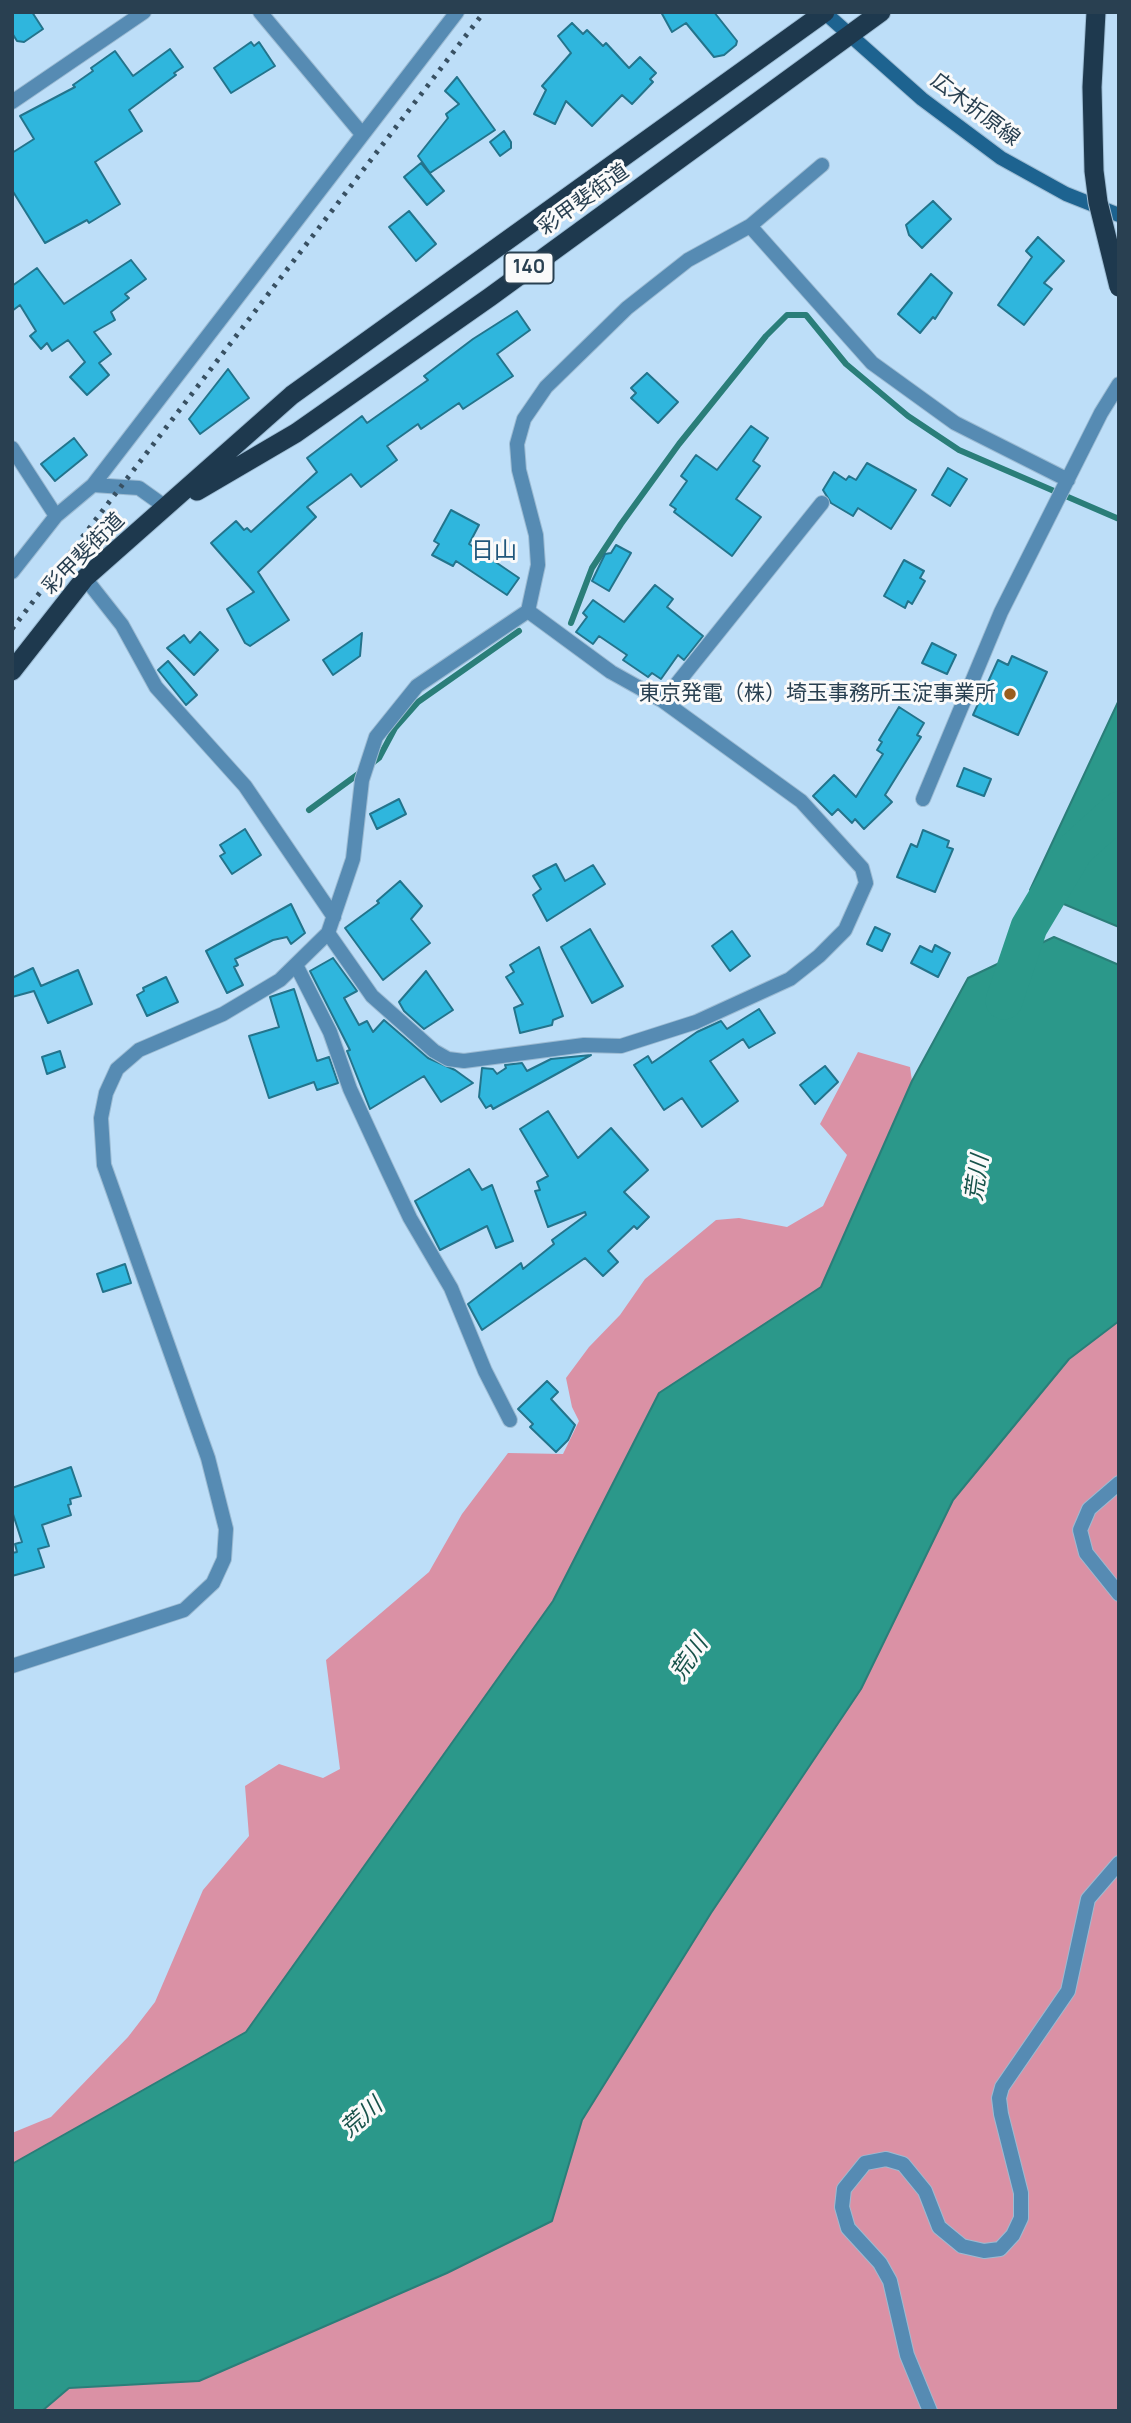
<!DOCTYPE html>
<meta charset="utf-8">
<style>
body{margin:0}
#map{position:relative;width:1131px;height:2423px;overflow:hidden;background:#bddef8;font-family:Manrope,sans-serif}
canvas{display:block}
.frame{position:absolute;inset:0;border:14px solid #294051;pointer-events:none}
</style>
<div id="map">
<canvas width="1131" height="2423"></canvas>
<div class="frame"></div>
</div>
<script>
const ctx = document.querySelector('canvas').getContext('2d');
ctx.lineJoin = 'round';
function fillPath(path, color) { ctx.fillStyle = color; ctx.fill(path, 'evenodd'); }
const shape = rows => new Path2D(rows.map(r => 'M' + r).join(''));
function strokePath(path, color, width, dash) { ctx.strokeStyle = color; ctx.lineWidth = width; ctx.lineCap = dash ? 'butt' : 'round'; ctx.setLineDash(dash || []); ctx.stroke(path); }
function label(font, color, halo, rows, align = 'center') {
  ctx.font = font + ' Manrope,"Noto Sans JP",sans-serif'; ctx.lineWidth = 6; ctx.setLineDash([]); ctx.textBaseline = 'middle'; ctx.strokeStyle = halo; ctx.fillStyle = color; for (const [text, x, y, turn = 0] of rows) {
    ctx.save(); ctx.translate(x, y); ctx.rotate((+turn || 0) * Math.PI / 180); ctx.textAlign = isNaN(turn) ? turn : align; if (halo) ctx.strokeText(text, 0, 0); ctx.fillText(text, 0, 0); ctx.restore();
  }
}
fillPath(shape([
 [858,1052,910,1067,912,1081,821,1287,659,1393,553,1601,246,2032,12,2164,12,2133,51,2117,128,2037,155,2002,203,1890,249,1836,245,1786,279,1764,323,1778,340,1769,326,1660,429,1572,462,1514,508,1453,563,1454,579,1421,572,1407,566,1378,589,1347,620,1315,645,1279,716,1220,739,1218,787,1227,823,1206,847,1155,820,1124],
 [1119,1321,1119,2411,42,2411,69,2388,199,2381,447,2273,552,2221,582,2120,711,1913,861,1689,953,1500,1069,1359]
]), '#da91a5');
const water = shape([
 [1119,700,1119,927,1030,890,1119,700],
 [1054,937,1119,965,1119,1321,1069,1359,953,1500,861,1689,711,1913,582,2120,552,2221,447,2273,199,2381,69,2388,42,2411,12,2411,12,2164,246,2032,553,1601,659,1393,821,1287,912,1081,968,978,1054,937]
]);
fillPath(water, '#2b988a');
strokePath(water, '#2a7e79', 2);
strokePath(shape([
 [571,623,592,568,621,524,679,444,766,336,787,315,806,315,846,364,908,416,959,450,1119,519],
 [370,765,379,758,395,728,418,702,519,631],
 [309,810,361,772]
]), '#2a7e79', 6);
strokePath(shape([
 [1004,1001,1029,927,1075,850,1119,810]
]), '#2b988a', 37);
const building = shape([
 [12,12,32,12,43,29,24,42,17,41,12,33,12,12],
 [661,12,714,12,737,41,736,45,724,55,714,57,686,23,672,32,661,12],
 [572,23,583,34,587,30,603,46,606,43,629,68,640,57,656,73,650,79,653,82,632,104,622,95,592,126,566,101,555,124,534,114,546,90,542,86,571,53,558,36,572,23],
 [251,42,254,46,259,42,275,66,231,93,214,68,251,42],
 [170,49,183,67,174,73,176,75,129,110,142,131,95,162,120,204,89,223,87,220,45,243,12,190,12,153,34,139,20,116,75,87,73,85,93,71,91,68,115,51,133,76,170,49],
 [457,77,495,130,430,173,418,156,448,118,446,114,459,104,445,91,457,77],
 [504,131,511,142,511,148,500,156,490,142,504,131],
 [421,163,444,191,427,205,404,177,421,163],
 [933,201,951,219,922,248,909,235,906,225,933,201],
 [409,211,436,244,416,261,389,227,409,211],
 [1038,237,1064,261,1044,283,1052,289,1024,325,998,305,1032,257,1026,251,1038,237],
 [131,260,146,279,125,294,129,298,111,312,115,320,94,332,111,354,99,363,109,375,87,395,70,377,85,362,68,340,52,351,47,343,41,349,30,336,36,331,20,305,12,311,12,286,37,268,64,304,131,260],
 [931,274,952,293,935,319,933,317,920,333,898,314,931,274],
 [517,311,530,330,497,354,513,376,463,409,459,403,421,429,418,424,387,446,397,460,361,487,351,474,307,507,316,517,258,572,289,620,250,646,245,643,227,609,254,592,211,543,236,521,244,530,247,528,251,532,317,472,307,458,362,416,367,423,428,380,424,376,473,339,517,311],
 [228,369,249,398,200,434,189,419,228,369],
 [647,373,678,402,658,423,631,398,636,393,631,388,647,373],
 [751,426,768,438,753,461,760,466,736,499,761,517,732,556,674,512,676,509,670,505,687,481,681,476,696,455,717,470,751,426],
 [74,438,87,455,55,481,41,464,74,438],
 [867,463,916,490,891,529,858,508,853,516,831,503,823,490,834,472,846,480,849,476,856,480,867,463],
 [948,468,967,479,950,506,932,495,948,468],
 [451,510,479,525,469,544,519,578,507,595,456,561,453,566,432,555,439,544,434,541,451,510],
 [616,545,631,553,609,591,592,581,605,554,611,553,616,545],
 [904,560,924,571,920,578,925,581,912,604,908,601,905,608,884,596,904,560],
 [655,585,673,599,667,607,703,636,684,660,678,655,661,679,652,673,648,677,623,660,627,655,599,636,593,644,576,632,587,617,583,613,593,600,624,622,655,585],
 [200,632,218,650,194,675,167,648,184,635,190,643,200,632],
 [362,633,360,656,333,675,323,660,362,633],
 [932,643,956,655,947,674,922,663,932,643],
 [1012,656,1047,672,1018,735,973,715,998,660,1008,665,1012,656],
 [168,661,197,695,186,705,158,670,168,661],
 [899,707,924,723,917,735,921,737,885,795,892,802,864,829,855,819,852,823,838,809,832,815,813,796,834,775,856,797,883,754,877,750,882,742,879,740,899,707],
 [964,768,991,779,984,796,957,786,964,768],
 [399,799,406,814,377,829,370,814,399,799],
 [245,829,261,855,232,874,220,856,225,853,220,845,245,829],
 [923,830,949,841,947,847,953,849,935,892,897,877,911,844,917,847,923,830],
 [556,864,565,881,593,865,605,884,547,921,533,895,541,889,533,876,556,864],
 [400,881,422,906,411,919,430,943,383,980,345,928,379,903,377,901,400,881],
 [291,904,305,933,291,944,287,937,273,940,235,959,238,965,234,967,243,985,227,993,206,951,291,904],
 [875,927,890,934,882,951,867,944,875,927],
 [590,929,623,986,592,1003,561,947,590,929],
 [732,931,750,956,730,971,712,946,732,931],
 [935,945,950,953,938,977,911,963,920,946,932,952,935,945],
 [539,947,563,1016,553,1020,552,1025,520,1033,514,1008,523,1004,506,977,514,972,510,965,539,947],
 [333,958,357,991,344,998,359,1025,367,1021,373,1032,384,1020,428,1058,455,1070,473,1083,441,1102,424,1076,370,1109,347,1051,350,1050,310,971,333,958],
 [33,968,41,986,78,970,92,1004,48,1023,34,991,12,997,12,978,33,968],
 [426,971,453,1010,424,1029,404,1011,399,1002,426,971],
 [166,977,178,1002,147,1016,137,995,144,991,143,988,166,977],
 [294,989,317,1061,329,1057,338,1083,317,1090,314,1082,269,1098,249,1036,279,1027,270,997,294,989],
 [759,1009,775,1033,749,1048,743,1039,710,1061,738,1101,702,1127,682,1098,664,1110,634,1065,648,1056,652,1063,697,1032,721,1021,727,1029,759,1009],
 [60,1051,65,1067,47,1074,42,1057,60,1051],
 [591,1055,493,1109,491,1105,486,1108,479,1097,482,1068,493,1069,497,1074,506,1068,505,1065,522,1063,527,1071,551,1059,591,1055],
 [825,1066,838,1082,815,1104,800,1085,825,1066],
 [548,1111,578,1158,611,1128,648,1170,624,1192,649,1217,637,1229,634,1226,608,1251,618,1262,603,1276,585,1258,482,1330,468,1304,521,1263,523,1269,554,1244,552,1240,586,1215,585,1212,548,1227,535,1191,540,1190,537,1182,548,1176,520,1129,548,1111],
 [469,1169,482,1190,492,1185,513,1241,496,1248,487,1226,440,1250,415,1201,469,1169],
 [125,1264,131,1283,103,1292,97,1274,125,1264],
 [547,1381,558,1392,551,1399,575,1425,568,1440,556,1452,530,1427,533,1424,518,1409,547,1381],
 [71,1467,81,1496,70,1499,71,1504,68,1505,71,1515,42,1525,49,1546,38,1549,44,1567,12,1576,12,1553,17,1552,15,1544,22,1542,12,1511,12,1488,71,1467]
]);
fillPath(building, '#2fb6dd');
strokePath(building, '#23748c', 2);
const minor = shape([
 [260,12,362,134],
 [12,102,144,12],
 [750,226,872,363,955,423,1068,480],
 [12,448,56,516],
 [93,485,457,12],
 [12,572,56,516,93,485,139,488,167,508],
 [85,578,122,625,156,687,245,786,334,917],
 [528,611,611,672,663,701,822,503],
 [923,799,1001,612,1101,413,1119,384],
 [328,933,372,996,434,1051,448,1059,464,1061,584,1045,621,1046,696,1022,790,979,819,956,845,930,866,883,862,868,801,801,663,701],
 [296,965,330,1032,350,1089,386,1167,410,1218,451,1288,485,1371,510,1420],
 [1119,1483,1089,1509,1080,1530,1086,1553,1119,1594],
 [12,1666,184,1610,213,1583,224,1559,226,1529,208,1458,104,1165,101,1118,106,1093,117,1069,139,1050,223,1014,280,980,328,933,353,859,362,780,376,737,417,686,528,611,538,565,536,535,519,470,517,444,524,419,546,387,627,308,688,260,750,226,822,165],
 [930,2411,907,2355,890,2281,880,2263,848,2228,842,2207,844,2189,865,2163,886,2159,903,2164,925,2191,939,2227,962,2246,984,2251,1000,2249,1013,2235,1021,2218,1021,2193,1001,2114,999,2098,1002,2087,1068,1991,1088,1899,1119,1863]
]);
const secondary = shape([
 [824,12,922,99,1001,158,1066,194,1119,215]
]);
const trunk = shape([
 [197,491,296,433,490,297,881,12],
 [12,671,85,578,292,395,825,12]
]);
strokePath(minor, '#9cbbd3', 16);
strokePath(secondary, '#9cbbd3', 16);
strokePath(trunk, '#9cbbd3', 21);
strokePath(minor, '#568bb3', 14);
strokePath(secondary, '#1d6390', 14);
strokePath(trunk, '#1e394e', 19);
strokePath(shape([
 [12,629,484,12]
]), '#385062', 5, [3.5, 7]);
const trunkBridge = shape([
 [1096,12,1092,87,1094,171,1098,202,1119,287]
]);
strokePath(trunkBridge, '#9cbbd3', 21, []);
strokePath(trunkBridge, '#1e394e', 19);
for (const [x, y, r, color] of [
 [1010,694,7,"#995d1f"]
]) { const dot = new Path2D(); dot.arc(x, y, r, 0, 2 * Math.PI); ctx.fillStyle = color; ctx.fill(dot); strokePath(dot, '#fafafa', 2.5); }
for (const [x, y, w] of [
 [529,268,49]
]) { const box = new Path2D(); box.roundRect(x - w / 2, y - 15.5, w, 31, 5); ctx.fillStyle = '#fafafa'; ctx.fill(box); strokePath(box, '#294051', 2); }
label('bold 19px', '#294051', null, [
 ["140",529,268]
]);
label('21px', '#294051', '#fafafa', [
 ["広木折原線",975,110,37],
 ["彩甲斐街道",584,200,-36],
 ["彩甲斐街道",84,554,-45]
]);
label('21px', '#294051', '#fafafa', [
 ["東京発電（株）埼玉事務所玉淀事業所",996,694]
], 'right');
label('23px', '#21577c', '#fafafa', [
 ["日山",494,552]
]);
label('italic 23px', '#17524a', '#fafafa', [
 ["荒川",978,1178,-82],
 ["荒川",690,1659,-56],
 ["荒川",362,2118,-41]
]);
</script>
